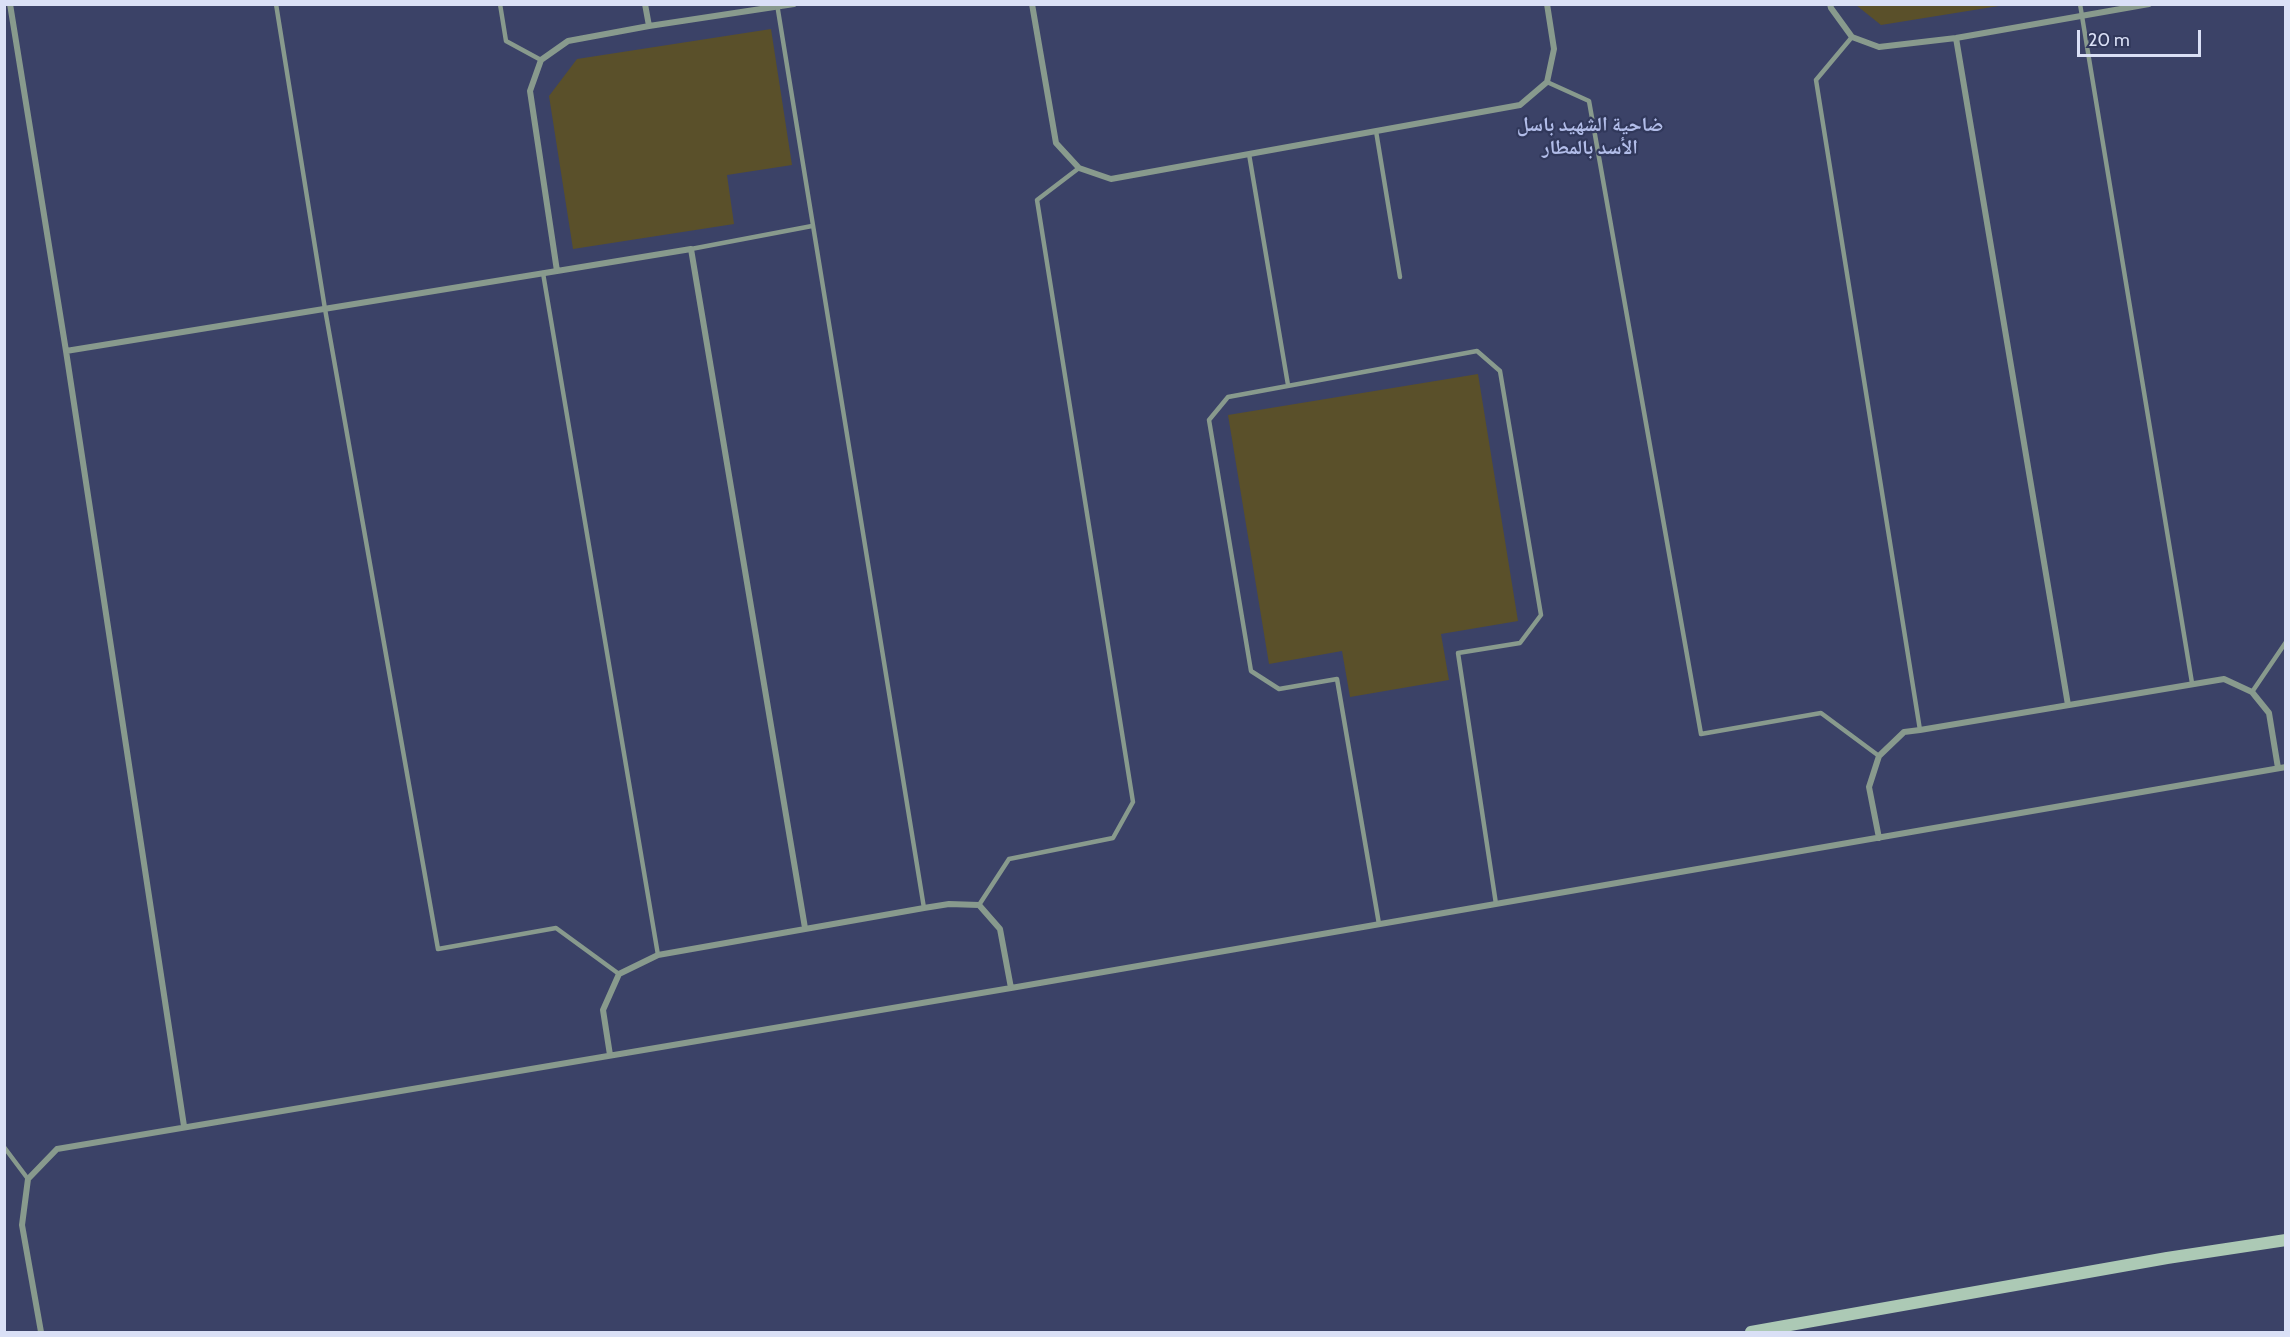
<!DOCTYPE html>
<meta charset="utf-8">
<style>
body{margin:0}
#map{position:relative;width:2290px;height:1337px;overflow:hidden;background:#3b4267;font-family:Cabin,sans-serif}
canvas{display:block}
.frame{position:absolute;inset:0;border:6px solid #dae0f6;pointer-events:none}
.scale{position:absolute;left:2077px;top:30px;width:124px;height:27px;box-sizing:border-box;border:3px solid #dae0f6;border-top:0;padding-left:8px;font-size:18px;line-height:21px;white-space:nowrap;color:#dae0f6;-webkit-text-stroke:4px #31385b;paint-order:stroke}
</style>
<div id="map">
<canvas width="2290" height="1337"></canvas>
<div class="frame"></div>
<div class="scale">20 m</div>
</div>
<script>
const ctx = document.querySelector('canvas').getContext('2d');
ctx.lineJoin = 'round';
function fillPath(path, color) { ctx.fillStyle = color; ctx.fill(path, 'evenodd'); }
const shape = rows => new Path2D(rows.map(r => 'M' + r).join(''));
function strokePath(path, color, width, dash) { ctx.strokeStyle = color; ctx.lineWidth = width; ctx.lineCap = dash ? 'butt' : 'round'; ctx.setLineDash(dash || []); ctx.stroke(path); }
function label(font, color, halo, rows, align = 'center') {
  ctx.font = font + ' Cabin,"Noto Naskh Arabic",sans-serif'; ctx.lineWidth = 4.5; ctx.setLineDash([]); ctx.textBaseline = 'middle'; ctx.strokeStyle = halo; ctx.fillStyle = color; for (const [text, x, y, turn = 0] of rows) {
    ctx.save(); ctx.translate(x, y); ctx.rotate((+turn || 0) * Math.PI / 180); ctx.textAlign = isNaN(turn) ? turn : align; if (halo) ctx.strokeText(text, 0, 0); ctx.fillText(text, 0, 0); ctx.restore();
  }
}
fillPath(shape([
 [1856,5,1856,4,2005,5,1881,25],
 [771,29,792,165,727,175,734,224,573,249,549,96,577,59],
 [1478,374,1518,621,1441,634,1449,680,1350,697,1342,651,1269,664,1228,415]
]), '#5a502a');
strokePath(shape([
 [276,4,325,309,438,949,556,928,619,974],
 [500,4,506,41,541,60],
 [777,4,924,908],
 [2080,4,2192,683],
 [1852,37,1816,80,1920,730],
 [1547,82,1589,101,1701,734,1821,713,1879,756],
 [1376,131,1400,277],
 [1249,154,1288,385],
 [691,249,812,226],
 [543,273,658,955],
 [2252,692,2286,642],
 [979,905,1009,859,1113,838,1133,802,1037,200,1079,168],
 [1379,924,1337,679,1279,689,1251,671,1209,420,1228,397,1477,351,1500,371,1541,615,1520,643,1458,653,1496,904],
 [4,1147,28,1179]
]), '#889a8d', 4.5);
strokePath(shape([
 [10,4,66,351,184,1126],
 [645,4,649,26],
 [1032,4,1056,143,1079,168,1111,179,1520,105,1547,82,1554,49,1547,4],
 [1830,4,1831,8,1852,37,1879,47,1956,38,2149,4],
 [1956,38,2068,705],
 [557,271,691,249,805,928],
 [66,351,557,271,530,91,541,60,568,41,649,26,794,4],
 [1879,838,1869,787,1879,756,1904,732,1920,730,2224,679,2252,692,2269,713,2278,768],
 [610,1055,603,1010,619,974,658,955,924,908,949,904,979,905,1000,929,1011,988],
 [41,1332,22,1225,28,1179,57,1149,1011,988,2286,767]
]), '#889a8d', 6);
strokePath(shape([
 [1751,1332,2167,1258,2286,1240]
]), '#acc9b5', 12);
label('bold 20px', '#b2bde9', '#31385b', [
 ["ضاحية الشهيد باسل",1590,125],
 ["الأسد بالمطار",1590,148]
]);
</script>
